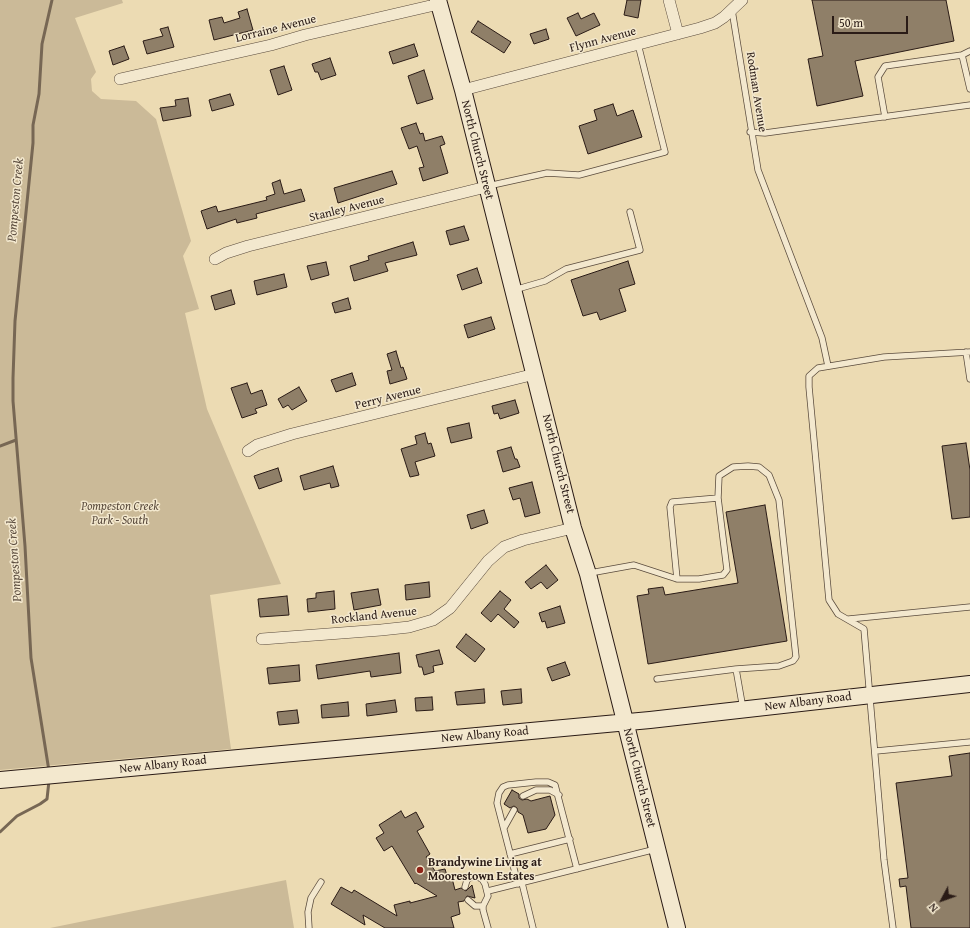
<!DOCTYPE html>
<style>
body{margin:0}
#map{position:relative;width:970px;height:928px;overflow:hidden;background:#ecdbb3;font-family:"Gentium Book Plus",serif}
canvas{display:block}
.north{position:absolute;left:922px;top:880px;width:40px;height:40px;-webkit-text-stroke:3px #f3e8ce;paint-order:stroke;rotate:229deg;font-size:11px;font-weight:700;line-height:16px;text-align:center;color:#2a1b16}
.north::after{content:'';display:block;margin:auto;width:14px;height:18px;background:#2a1b16;clip-path:polygon(50% 0,100% 100%,50% 72%,0 100%)}
.scale{position:absolute;left:832px;top:16px;width:76px;height:18px;box-sizing:border-box;border:2px solid #2a1b16;border-top:0;padding-left:5px;font-size:12px;line-height:14px;white-space:nowrap;color:#2a1b16;-webkit-text-stroke:3px #f3e8ce;paint-order:stroke}
</style>
<div id="map">
<canvas width="970" height="928"></canvas>
<div class="north">N</div>
<div class="scale">50 m</div>
</div>
<script>
const ctx = document.querySelector('canvas').getContext('2d');
ctx.lineJoin = 'round';
function fillPath(path, color) { ctx.fillStyle = color; ctx.fill(path, 'evenodd'); }
const shape = rows => new Path2D(rows.map(r => 'M' + r).join(''));
function strokePath(path, color, width, dash) { ctx.strokeStyle = color; ctx.lineWidth = width; ctx.lineCap = dash ? 'butt' : 'round'; ctx.setLineDash(dash || []); ctx.stroke(path); }
function label(font, color, halo, rows, align = 'center') {
  ctx.font = font + ' "Gentium Book Plus",serif'; ctx.lineWidth = 3; ctx.setLineDash([]); ctx.textBaseline = 'middle'; ctx.strokeStyle = halo; ctx.fillStyle = color; for (const [text, x, y, turn = 0] of rows) {
    ctx.save(); ctx.translate(x, y); ctx.rotate((+turn || 0) * Math.PI / 180); ctx.textAlign = isNaN(turn) ? turn : align; if (halo) ctx.strokeText(text, 0, 0); ctx.fillText(text, 0, 0); ctx.restore();
  }
}
fillPath(shape([
 [0,0,122,0,123,3,75,18,96,72,91,79,92,91,101,99,136,101,156,119,191,241,183,256,199,309,185,313,207,409,281,584,210,595,231,749,0,770],
 [286,880,294,928,50,928]
]), '#cbba98');
strokePath(shape([
 [0,446,16,440],
 [49,771,31,658,25,546,13,401,13,378,15,321,33,143,33,125,39,94,42,44,52,0],
 [0,832,17,816,40,804,47,799,49,781]
]), '#776754', 3);
const building = shape([
 [627,0,641,0,638,18,624,15,627,0],
 [812,0,946,0,954,41,855,61,863,96,817,106,808,59,823,56,812,0],
 [247,9,253,30,214,40,209,20,222,17,224,23,240,18,238,12,247,9],
 [578,13,581,19,594,13,600,25,576,36,567,18,578,13],
 [478,21,511,42,504,53,471,32,478,21],
 [168,27,174,47,147,54,143,41,163,36,160,29,168,27],
 [546,29,549,39,534,44,530,34,546,29],
 [414,44,418,56,393,64,389,52,414,44],
 [124,46,129,59,113,65,109,51,124,46],
 [330,58,336,75,321,80,318,72,315,72,312,64,330,58],
 [284,66,292,90,278,95,270,70,284,66],
 [424,70,433,99,417,104,408,76,424,70],
 [230,94,234,105,212,111,209,100,230,94],
 [188,98,191,116,163,121,160,108,176,106,175,100,188,98],
 [613,104,617,116,633,110,642,137,588,154,579,126,597,120,594,110,613,104],
 [416,123,420,134,423,133,425,141,442,136,445,144,440,146,448,173,423,181,419,168,424,167,417,146,409,149,401,128,416,123],
 [392,171,397,184,338,203,334,188,392,171],
 [280,180,284,194,301,189,305,201,256,214,257,218,237,223,236,219,207,229,201,211,216,206,218,212,267,200,266,197,275,194,272,183,280,180],
 [464,226,469,240,450,245,446,231,464,226],
 [413,242,417,255,385,263,388,271,354,281,350,266,369,260,368,256,413,242],
 [628,261,635,284,619,289,626,311,600,320,597,312,583,316,571,280,628,261],
 [326,262,329,275,311,280,307,266,326,262],
 [477,268,482,283,462,290,457,275,477,268],
 [284,274,287,287,257,295,254,281,284,274],
 [231,290,235,304,215,310,211,296,231,290],
 [348,298,351,309,335,313,332,303,348,298],
 [491,317,495,329,468,338,464,325,491,317],
 [396,351,401,368,403,367,407,379,390,384,387,371,392,370,387,354,396,351],
 [352,373,356,385,336,392,331,380,352,373],
 [247,383,251,394,262,390,267,405,255,409,257,413,242,418,231,388,247,383],
 [299,387,307,401,292,410,288,405,283,408,278,399,299,387],
 [515,400,519,413,500,419,498,413,494,414,492,406,515,400],
 [469,423,472,438,451,443,447,428,469,423],
 [425,433,428,444,431,443,435,456,415,462,419,475,410,477,401,449,417,444,415,436,425,433],
 [966,443,970,470,970,517,952,519,942,446,966,443],
 [511,447,515,459,517,459,520,467,503,472,497,451,511,447],
 [333,466,339,486,331,488,330,483,304,490,300,476,333,466],
 [278,468,282,481,259,489,254,476,278,468],
 [532,482,540,513,525,517,520,498,513,500,509,488,532,482],
 [765,505,787,641,648,664,637,596,649,594,648,589,663,587,665,595,738,583,726,512,765,505],
 [484,510,488,523,471,529,467,515,484,510],
 [546,565,558,580,547,589,541,582,531,589,525,582,546,565],
 [429,582,430,597,406,600,405,585,429,582],
 [378,589,381,605,354,610,351,593,378,589],
 [334,591,335,609,308,612,307,599,316,598,316,593,334,591],
 [500,591,511,600,504,609,519,622,514,628,498,614,491,622,481,613,500,591],
 [287,596,289,615,260,617,258,599,287,596],
 [560,606,565,623,547,628,545,621,542,622,539,613,560,606],
 [466,634,485,649,475,662,456,647,466,634],
 [439,650,443,664,433,666,434,672,424,675,422,667,419,667,416,655,439,650],
 [399,653,401,673,371,677,370,671,318,679,316,665,399,653],
 [565,662,570,675,552,681,547,668,565,662],
 [299,665,300,681,269,684,267,668,299,665],
 [484,689,485,703,457,705,455,692,484,689],
 [521,689,522,703,503,705,501,691,521,689],
 [432,697,433,710,416,711,415,698,432,697],
 [395,700,397,712,367,716,366,704,395,700],
 [348,702,349,716,322,718,321,705,348,702],
 [297,710,299,723,279,725,277,712,297,710],
 [970,753,970,928,911,928,906,886,900,887,899,879,908,878,896,783,952,776,949,756,970,753],
 [512,790,519,794,519,798,522,800,527,799,531,801,550,796,555,815,546,829,528,833,523,815,518,812,517,808,514,806,510,808,504,804,512,790],
 [401,811,405,818,416,812,424,827,417,831,430,854,426,857,435,871,445,869,448,879,452,878,455,890,461,888,466,891,472,885,475,898,467,896,464,901,458,902,460,914,451,917,454,928,385,928,363,915,365,925,331,904,341,887,352,893,354,890,397,916,394,905,410,901,410,903,437,896,416,883,415,884,392,846,384,851,376,838,384,833,379,825,401,811]
]);
fillPath(building, '#8f7f68');
strokePath(building, '#2a1b16', 1);
const lane = shape([
 [732,10,758,170,822,338,828,366],
 [970,51,962,55,970,89],
 [885,117,878,77,885,66,962,55],
 [750,132,765,133,970,105],
 [488,186,547,173,579,175,665,152,638,44],
 [514,290,545,281,566,269,640,250,630,212],
 [966,352,970,379],
 [590,573,634,565,677,579,699,579,723,575,727,570,718,498,719,476,733,467,748,466,759,467,769,475,779,500,796,657,793,661,779,666,736,669,743,709],
 [677,579,670,507,672,502,718,498],
 [849,619,970,607],
 [657,679,736,669],
 [876,751,970,742],
 [523,796,536,790,550,790,559,795],
 [504,828,514,810],
 [510,854,570,839],
 [522,883,533,928],
 [518,884,497,803,499,793,503,787,508,785,536,782,548,782,555,785,577,869],
 [465,887,467,880,471,877,477,877,482,879,485,884,488,896,483,906,483,910,488,928],
 [488,891,656,849],
 [468,900,475,906,483,906],
 [309,928,308,912,311,898,321,882],
 [893,928,884,860,864,629,838,614,829,600,809,387,809,376,818,368,884,357,970,352]
]);
const street = shape([
 [669,0,678,34],
 [120,79,271,45,305,35,439,4],
 [463,90,700,28,715,23,724,17,742,0],
 [215,259,226,253,248,246,486,187],
 [248,451,257,445,292,434,535,374],
 [262,639,381,630,409,627,433,620,450,608,488,561,504,547,523,540,573,528]
]);
const secondary = shape([
 [438,0,463,90,573,528,588,574,677,928],
 [0,780,650,720,970,684]
]);
strokePath(lane, '#5a4b3d', 7);
strokePath(street, '#5a4b3d', 12);
strokePath(secondary, '#2a1b16', 18);
strokePath(lane, '#f3e8ce', 5.5);
strokePath(street, '#f3e8ce', 11);
strokePath(secondary, '#f3e8ce', 16);
for (const [x, y, r, color] of [
 [420,870,4,"#8f2418"]
]) { const dot = new Path2D(); dot.arc(x, y, r, 0, 2 * Math.PI); ctx.fillStyle = color; ctx.fill(dot); strokePath(dot, '#f3e8ce', 1.5); }
label('12px', '#2a1b16', '#f3e8ce', [
 ["Lorraine Avenue",276,29,-14],
 ["Flynn Avenue",603,40,-15],
 ["Rodman Avenue",756,92,81],
 ["North Church Street",477,150,76],
 ["Stanley Avenue",347,209,-14],
 ["Perry Avenue",388,398,-14],
 ["North Church Street",558,464,76],
 ["Rockland Avenue",374,616,-6],
 ["New Albany Road",808,702,-7],
 ["New Albany Road",485,735,-5],
 ["New Albany Road",163,765,-6],
 ["North Church Street",639,778,76]
]);
label('italic 12px', '#5a4b3d', '#f3e8ce', [
 ["Pompeston Creek",120,507],
 ["Park - South",120,521]
]);
label('bold 12px', '#2a1b16', '#f3e8ce', [
 ["Brandywine Living at",428,863],
 ["Moorestown Estates",428,877]
], 'left');
label('italic 13px', '#5d4e40', '#f3e8ce', [
 ["Pompeston Creek",16,200,-85],
 ["Pompeston Creek",15,560,-94]
]);
</script>
